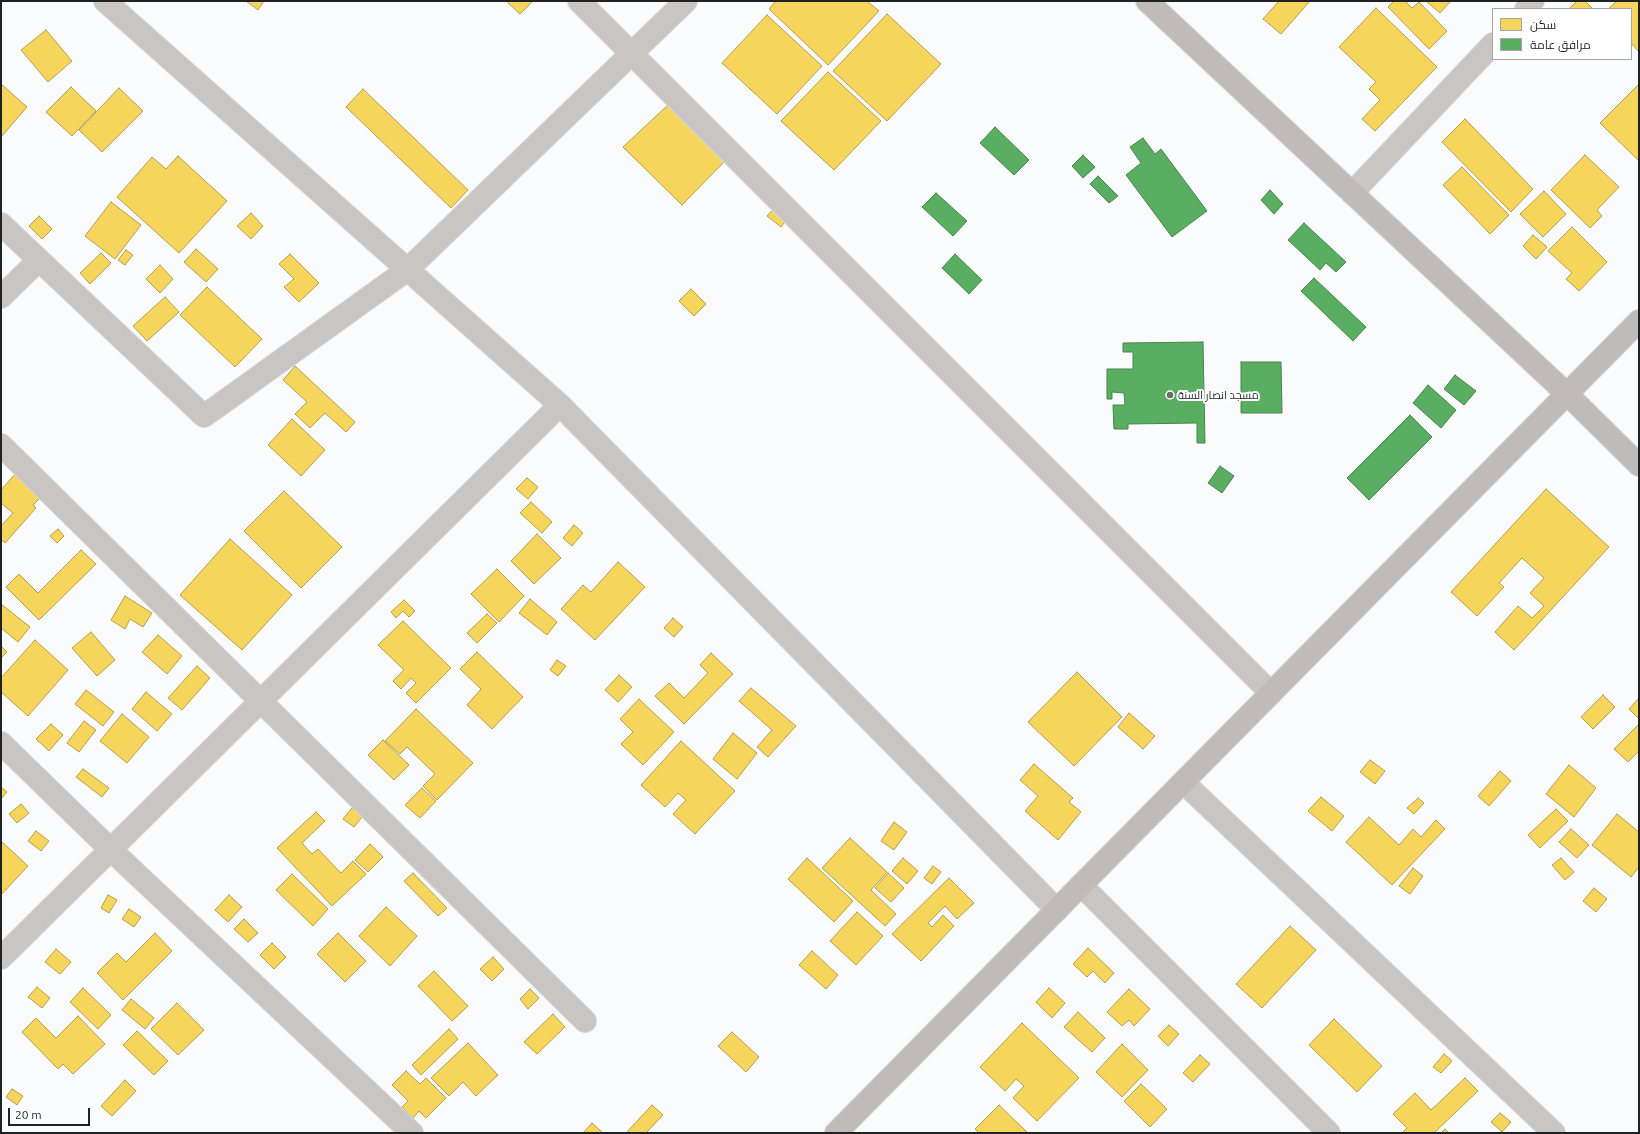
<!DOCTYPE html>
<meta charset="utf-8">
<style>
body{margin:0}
#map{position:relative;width:1640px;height:1134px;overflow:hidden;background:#f9fbfd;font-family:Ubuntu,Cairo,sans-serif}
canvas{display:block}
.frame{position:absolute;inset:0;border:2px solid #1f2123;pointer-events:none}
.legend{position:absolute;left:1492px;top:8px;width:140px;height:52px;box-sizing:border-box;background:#fff;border:1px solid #a5a6a7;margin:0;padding:5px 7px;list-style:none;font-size:12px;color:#1f2123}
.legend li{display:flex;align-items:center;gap:8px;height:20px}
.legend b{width:20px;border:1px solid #a5a6a7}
.scale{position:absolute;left:8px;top:1108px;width:82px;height:18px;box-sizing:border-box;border:2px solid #1f2123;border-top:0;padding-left:5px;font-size:12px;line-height:14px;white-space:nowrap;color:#1f2123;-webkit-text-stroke:3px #fff;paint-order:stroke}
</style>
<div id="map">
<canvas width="1640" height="1134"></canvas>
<div class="frame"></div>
<ul class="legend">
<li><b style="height:11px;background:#f6d55c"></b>سكن</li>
<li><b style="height:11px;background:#5aae61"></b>مرافق عامة</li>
</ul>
<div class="scale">20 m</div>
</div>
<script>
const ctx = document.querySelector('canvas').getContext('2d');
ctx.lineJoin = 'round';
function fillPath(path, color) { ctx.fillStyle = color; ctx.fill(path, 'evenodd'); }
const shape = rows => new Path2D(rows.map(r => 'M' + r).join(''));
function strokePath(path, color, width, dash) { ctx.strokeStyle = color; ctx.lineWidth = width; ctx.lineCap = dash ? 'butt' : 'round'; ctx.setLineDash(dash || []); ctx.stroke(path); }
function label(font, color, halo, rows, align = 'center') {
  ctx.font = font + ' Ubuntu,Cairo,sans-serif'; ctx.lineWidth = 4; ctx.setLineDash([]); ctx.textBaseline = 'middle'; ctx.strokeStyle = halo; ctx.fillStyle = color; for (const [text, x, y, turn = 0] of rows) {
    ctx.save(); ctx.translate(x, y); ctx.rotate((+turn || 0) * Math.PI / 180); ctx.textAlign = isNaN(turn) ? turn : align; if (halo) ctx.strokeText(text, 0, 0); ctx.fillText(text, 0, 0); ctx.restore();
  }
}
const homes = shape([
 [246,1,264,1,258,10,246,1],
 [506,1,533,1,520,14,506,1],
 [776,1,867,1,879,11,828,65,769,9,776,1],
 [1279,1,1310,1,1281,34,1263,19,1279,1],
 [1394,1,1405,1,1412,8,1419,2,1447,31,1429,49,1388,7,1394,1],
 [1426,1,1451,1,1440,13,1426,1],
 [1577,1,1585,1,1593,9,1569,9,1577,1],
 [1617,1,1639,1,1639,52,1631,43,1631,9,1608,9,1617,1],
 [1376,8,1437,67,1375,131,1362,119,1380,100,1369,89,1376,82,1339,47,1376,8],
 [887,14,941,64,887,121,833,71,887,14],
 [767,15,822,66,777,114,722,63,767,15],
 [46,30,72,61,48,82,21,50,46,30],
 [828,72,881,121,834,170,781,121,828,72],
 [1,84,27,107,1,137,1,84],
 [1639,84,1639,161,1600,123,1639,84],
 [71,87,96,111,72,136,46,112,71,87],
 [119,88,143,111,102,152,79,130,119,88],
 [363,89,468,190,451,208,346,107,363,89],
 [668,105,725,161,682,205,623,147,668,105],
 [1465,119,1533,189,1511,212,1442,142,1465,119],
 [1585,155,1619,187,1597,210,1602,216,1590,228,1551,190,1585,155],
 [178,156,227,201,179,253,117,197,152,157,166,169,178,156],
 [1462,167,1509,215,1490,234,1443,185,1462,167],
 [1544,191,1566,214,1543,237,1520,214,1544,191],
 [111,202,141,225,115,259,85,236,111,202],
 [777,205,790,215,781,227,767,216,777,205],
 [251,213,263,226,251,239,237,226,251,213],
 [39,216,52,229,42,239,29,226,39,216],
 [1572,227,1607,262,1579,291,1566,279,1572,273,1548,251,1572,227],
 [1533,235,1547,247,1536,259,1523,246,1533,235],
 [196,249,218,269,206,282,184,262,196,249],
 [126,250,133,255,125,265,118,260,126,250],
 [101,253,111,263,90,284,80,273,101,253],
 [290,254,319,283,299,302,284,287,294,279,279,264,290,254],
 [160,265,173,279,160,293,146,279,160,265],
 [207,287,262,339,235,367,180,315,207,287],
 [691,289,706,304,694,316,679,301,691,289],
 [165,297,179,312,147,341,133,326,165,297],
 [295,366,355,422,346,432,325,413,310,428,295,414,307,402,283,380,295,366],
 [292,419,325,450,301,476,268,445,292,419],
 [17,472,43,495,33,505,36,508,5,543,1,539,1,526,13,513,1,503,1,490,17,472],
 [527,478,538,487,528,499,516,489,527,478],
 [1546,489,1609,547,1514,650,1495,632,1518,606,1532,618,1544,606,1530,593,1544,578,1522,558,1499,583,1504,587,1477,616,1451,592,1546,489],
 [284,491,342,547,301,588,244,531,284,491],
 [531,502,552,522,542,533,520,513,531,502],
 [574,525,583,533,572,546,563,538,574,525],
 [58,529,64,536,57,543,50,536,58,529],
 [537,534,561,558,534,584,511,561,537,534],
 [230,539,292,595,242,650,180,595,230,539],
 [81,550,96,564,39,620,6,587,19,574,38,593,81,550],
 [618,562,645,587,595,640,561,609,583,585,591,592,618,562],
 [497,569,524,596,499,622,471,594,497,569],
 [125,596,152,613,143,627,130,619,125,629,111,620,125,596],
 [530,599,557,622,547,635,519,613,530,599],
 [404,600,415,611,409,617,403,611,396,618,391,612,404,600],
 [1,604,30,627,18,642,1,628,1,604],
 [487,614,497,623,477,643,467,633,487,614],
 [673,618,683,627,674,637,664,628,673,618],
 [403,621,451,668,416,703,406,693,416,683,411,678,401,689,393,681,404,670,378,645,403,621],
 [91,632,115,660,97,676,72,648,91,632],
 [158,635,182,656,167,674,142,652,158,635],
 [35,640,68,670,28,716,1,692,1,678,35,640],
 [1,646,7,652,1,658,1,646],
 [477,652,523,697,492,729,467,705,481,689,460,669,477,652],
 [711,653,733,674,684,724,655,696,669,683,684,698,708,673,700,665,711,653],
 [557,660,566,666,558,676,550,670,557,660],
 [197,666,210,678,182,710,168,698,197,666],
 [1077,672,1122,717,1074,766,1028,722,1077,672],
 [619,675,632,687,618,702,605,690,619,675],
 [751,688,796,726,768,757,757,747,772,730,739,701,751,688],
 [86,690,114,712,103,726,75,704,86,690],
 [146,692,172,714,157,731,132,709,146,692],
 [1603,695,1615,707,1593,729,1581,717,1603,695],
 [1639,698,1639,719,1629,709,1639,698],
 [639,699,674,732,643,765,621,744,633,732,620,719,639,699],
 [416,709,473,763,437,800,423,786,435,774,407,747,400,754,385,741,416,709],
 [1129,713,1155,736,1143,749,1118,727,1129,713],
 [122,714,149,737,127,763,100,741,122,714],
 [84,721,96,730,79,752,67,743,84,721],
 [51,724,63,735,49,751,36,739,51,724],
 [1639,724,1639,751,1628,762,1614,749,1639,724],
 [733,733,757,753,737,779,713,759,733,733],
 [383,740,409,765,394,780,368,755,383,740],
 [681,741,735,791,695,834,673,814,686,800,678,793,665,807,641,785,681,741],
 [1370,760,1385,771,1375,784,1360,772,1370,760],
 [1034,764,1073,798,1069,802,1081,812,1058,840,1025,811,1038,796,1020,780,1034,764],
 [1569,765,1596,788,1574,817,1546,794,1569,765],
 [83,769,109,788,102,797,76,777,83,769],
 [1500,771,1511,781,1489,806,1478,796,1500,771],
 [1,787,7,792,1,799,1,787],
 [422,788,436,801,420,818,405,805,422,788],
 [1321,797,1344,816,1332,831,1308,811,1321,797],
 [1418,798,1424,803,1414,814,1407,808,1418,798],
 [21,804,29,813,17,823,9,814,21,804],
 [352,808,363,816,354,827,343,819,352,808],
 [1556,809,1568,821,1540,848,1528,835,1556,809],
 [316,812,325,821,302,843,312,854,318,849,341,873,353,861,366,874,332,906,277,848,316,812],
 [1617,814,1639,832,1639,867,1631,877,1592,845,1617,814],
 [1369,817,1399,845,1413,829,1421,837,1436,820,1445,829,1392,885,1346,842,1369,817],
 [894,822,907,832,894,850,881,841,894,822],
 [1571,829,1589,845,1577,858,1559,842,1571,829],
 [36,831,49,841,41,851,28,841,36,831],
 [850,838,887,872,871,890,896,914,885,926,822,868,850,838],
 [1,841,28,866,1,895,1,841],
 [370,844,383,857,368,872,355,860,370,844],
 [807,858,853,901,834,922,788,879,807,858],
 [903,858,918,871,907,884,892,871,903,858],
 [1561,858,1574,872,1565,880,1552,865,1561,858],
 [933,866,941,872,932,884,924,878,933,866],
 [1413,868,1423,876,1410,894,1399,886,1413,868],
 [413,873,447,908,438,916,404,881,413,873],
 [888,873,904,888,891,902,875,888,888,873],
 [292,874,328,909,313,926,276,890,292,874],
 [949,878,974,903,957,919,945,906,928,923,932,927,943,915,954,926,921,961,892,934,949,878],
 [1594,888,1607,899,1596,912,1583,901,1594,888],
 [108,895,117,900,109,913,101,908,108,895],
 [229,895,242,907,228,922,215,910,229,895],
 [386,907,417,936,390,966,359,936,386,907],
 [129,909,141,917,134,927,122,919,129,909],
 [857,912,883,936,856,965,830,941,857,912],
 [244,919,258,933,248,942,234,929,244,919],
 [1290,926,1316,950,1262,1008,1236,984,1290,926],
 [155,933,172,951,123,1000,97,973,117,953,126,962,155,933],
 [338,933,366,961,345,982,317,954,338,933],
 [272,943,286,957,274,969,260,955,272,943],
 [1088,948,1114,973,1105,983,1093,971,1087,977,1073,964,1088,948],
 [56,949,71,962,60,974,45,962,56,949],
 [812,951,838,975,826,989,799,965,812,951],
 [493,957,504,969,492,981,480,969,493,957],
 [434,971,468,1006,452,1021,418,986,434,971],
 [37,987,50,998,42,1008,28,997,37,987],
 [83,988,111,1015,98,1029,70,1002,83,988],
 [1049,988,1065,1003,1052,1018,1036,1002,1049,988],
 [530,989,539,998,528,1009,520,999,530,989],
 [1129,989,1150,1009,1134,1026,1129,1020,1122,1026,1107,1012,1129,989],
 [131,999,154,1018,145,1029,122,1010,131,999],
 [177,1003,204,1030,178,1055,151,1029,177,1003],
 [1078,1012,1105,1038,1092,1052,1064,1027,1078,1012],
 [553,1014,565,1027,537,1054,524,1042,553,1014],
 [78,1016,105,1044,73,1074,63,1064,58,1069,22,1032,36,1018,56,1038,78,1016],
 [1334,1019,1382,1066,1357,1092,1309,1045,1334,1019],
 [1022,1023,1079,1078,1037,1121,1013,1098,1024,1086,1016,1079,1005,1091,980,1067,1022,1023],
 [1169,1025,1179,1034,1168,1046,1158,1036,1169,1025],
 [449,1029,458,1039,421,1075,412,1065,449,1029],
 [137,1031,168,1061,154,1075,123,1045,137,1031],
 [732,1032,759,1057,746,1072,718,1046,732,1032],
 [468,1043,498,1075,476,1096,463,1082,449,1096,431,1078,468,1043],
 [1122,1044,1148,1070,1122,1097,1096,1072,1122,1044],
 [1444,1054,1452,1061,1441,1073,1433,1067,1444,1054],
 [1200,1055,1210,1064,1193,1082,1183,1073,1200,1055],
 [406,1071,420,1084,426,1078,446,1098,426,1118,419,1111,413,1118,402,1107,408,1101,392,1085,406,1071],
 [1465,1078,1478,1091,1434,1133,1402,1133,1407,1128,1393,1114,1415,1093,1431,1110,1465,1078],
 [125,1080,136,1091,112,1116,101,1106,125,1080],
 [1141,1084,1167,1109,1150,1127,1124,1101,1141,1084],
 [12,1089,23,1096,17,1105,6,1097,12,1089],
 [652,1105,663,1115,646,1133,626,1133,652,1105],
 [999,1105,1028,1133,979,1133,975,1129,999,1105],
 [1500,1113,1511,1122,1502,1132,1491,1122,1500,1113],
 [592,1123,603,1133,583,1133,592,1123],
 [1445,1129,1449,1133,1441,1133,1445,1129]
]);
fillPath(homes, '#f6d55c');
strokePath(homes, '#b69f4b', 1);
const public = shape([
 [995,127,1029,160,1014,175,980,143,995,127],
 [1143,138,1155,154,1161,149,1207,211,1172,237,1126,175,1141,163,1130,147,1143,138],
 [1083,155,1095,167,1083,178,1072,166,1083,155],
 [1098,176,1118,196,1109,203,1090,184,1098,176],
 [1270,190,1283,204,1274,214,1261,200,1270,190],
 [936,193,967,221,953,236,922,207,936,193],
 [1304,223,1346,262,1336,272,1326,263,1320,270,1288,240,1304,223],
 [955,254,982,280,969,294,942,268,955,254],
 [1314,278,1366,327,1353,341,1301,291,1314,278],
 [1203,342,1205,443,1197,443,1197,423,1128,424,1128,429,1114,429,1113,405,1125,405,1124,393,1112,392,1112,399,1107,399,1107,369,1133,369,1133,352,1123,352,1123,343,1203,342],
 [1241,362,1281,362,1282,413,1241,413,1241,362],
 [1455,375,1476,391,1464,405,1444,389,1455,375],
 [1428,385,1456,410,1441,428,1413,403,1428,385],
 [1410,415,1432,437,1369,500,1347,478,1410,415],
 [1220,466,1234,476,1222,493,1208,483,1220,466]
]);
fillPath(public, '#5aae61');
strokePath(public, '#48844e', 1);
const street = shape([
 [105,1,560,405,1057,910],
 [579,1,1271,693],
 [1526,9,1533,1],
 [1352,193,1493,44],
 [1,224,204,416,407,270,686,1],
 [1,297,39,260],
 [1,445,585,1021],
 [1,743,111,850,412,1133],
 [1183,782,1554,1133],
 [1081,885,1329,1133],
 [1,958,560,405]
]);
const secondary = shape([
 [1147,1,1567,394,1639,465],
 [836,1133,1639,321]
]);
strokePath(street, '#d7d8d9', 24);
strokePath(secondary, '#d7d8d9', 24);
strokePath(street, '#c9c5c3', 22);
strokePath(secondary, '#c0bab8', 22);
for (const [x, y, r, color] of [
 [1170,395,4,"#6b6d6f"]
]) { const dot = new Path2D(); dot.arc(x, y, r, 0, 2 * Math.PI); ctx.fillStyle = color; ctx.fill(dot); strokePath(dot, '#fff', 1.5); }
label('11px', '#1f2123', '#fff', [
 ["مسجد انصار السنة",1178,395]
], 'left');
</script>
